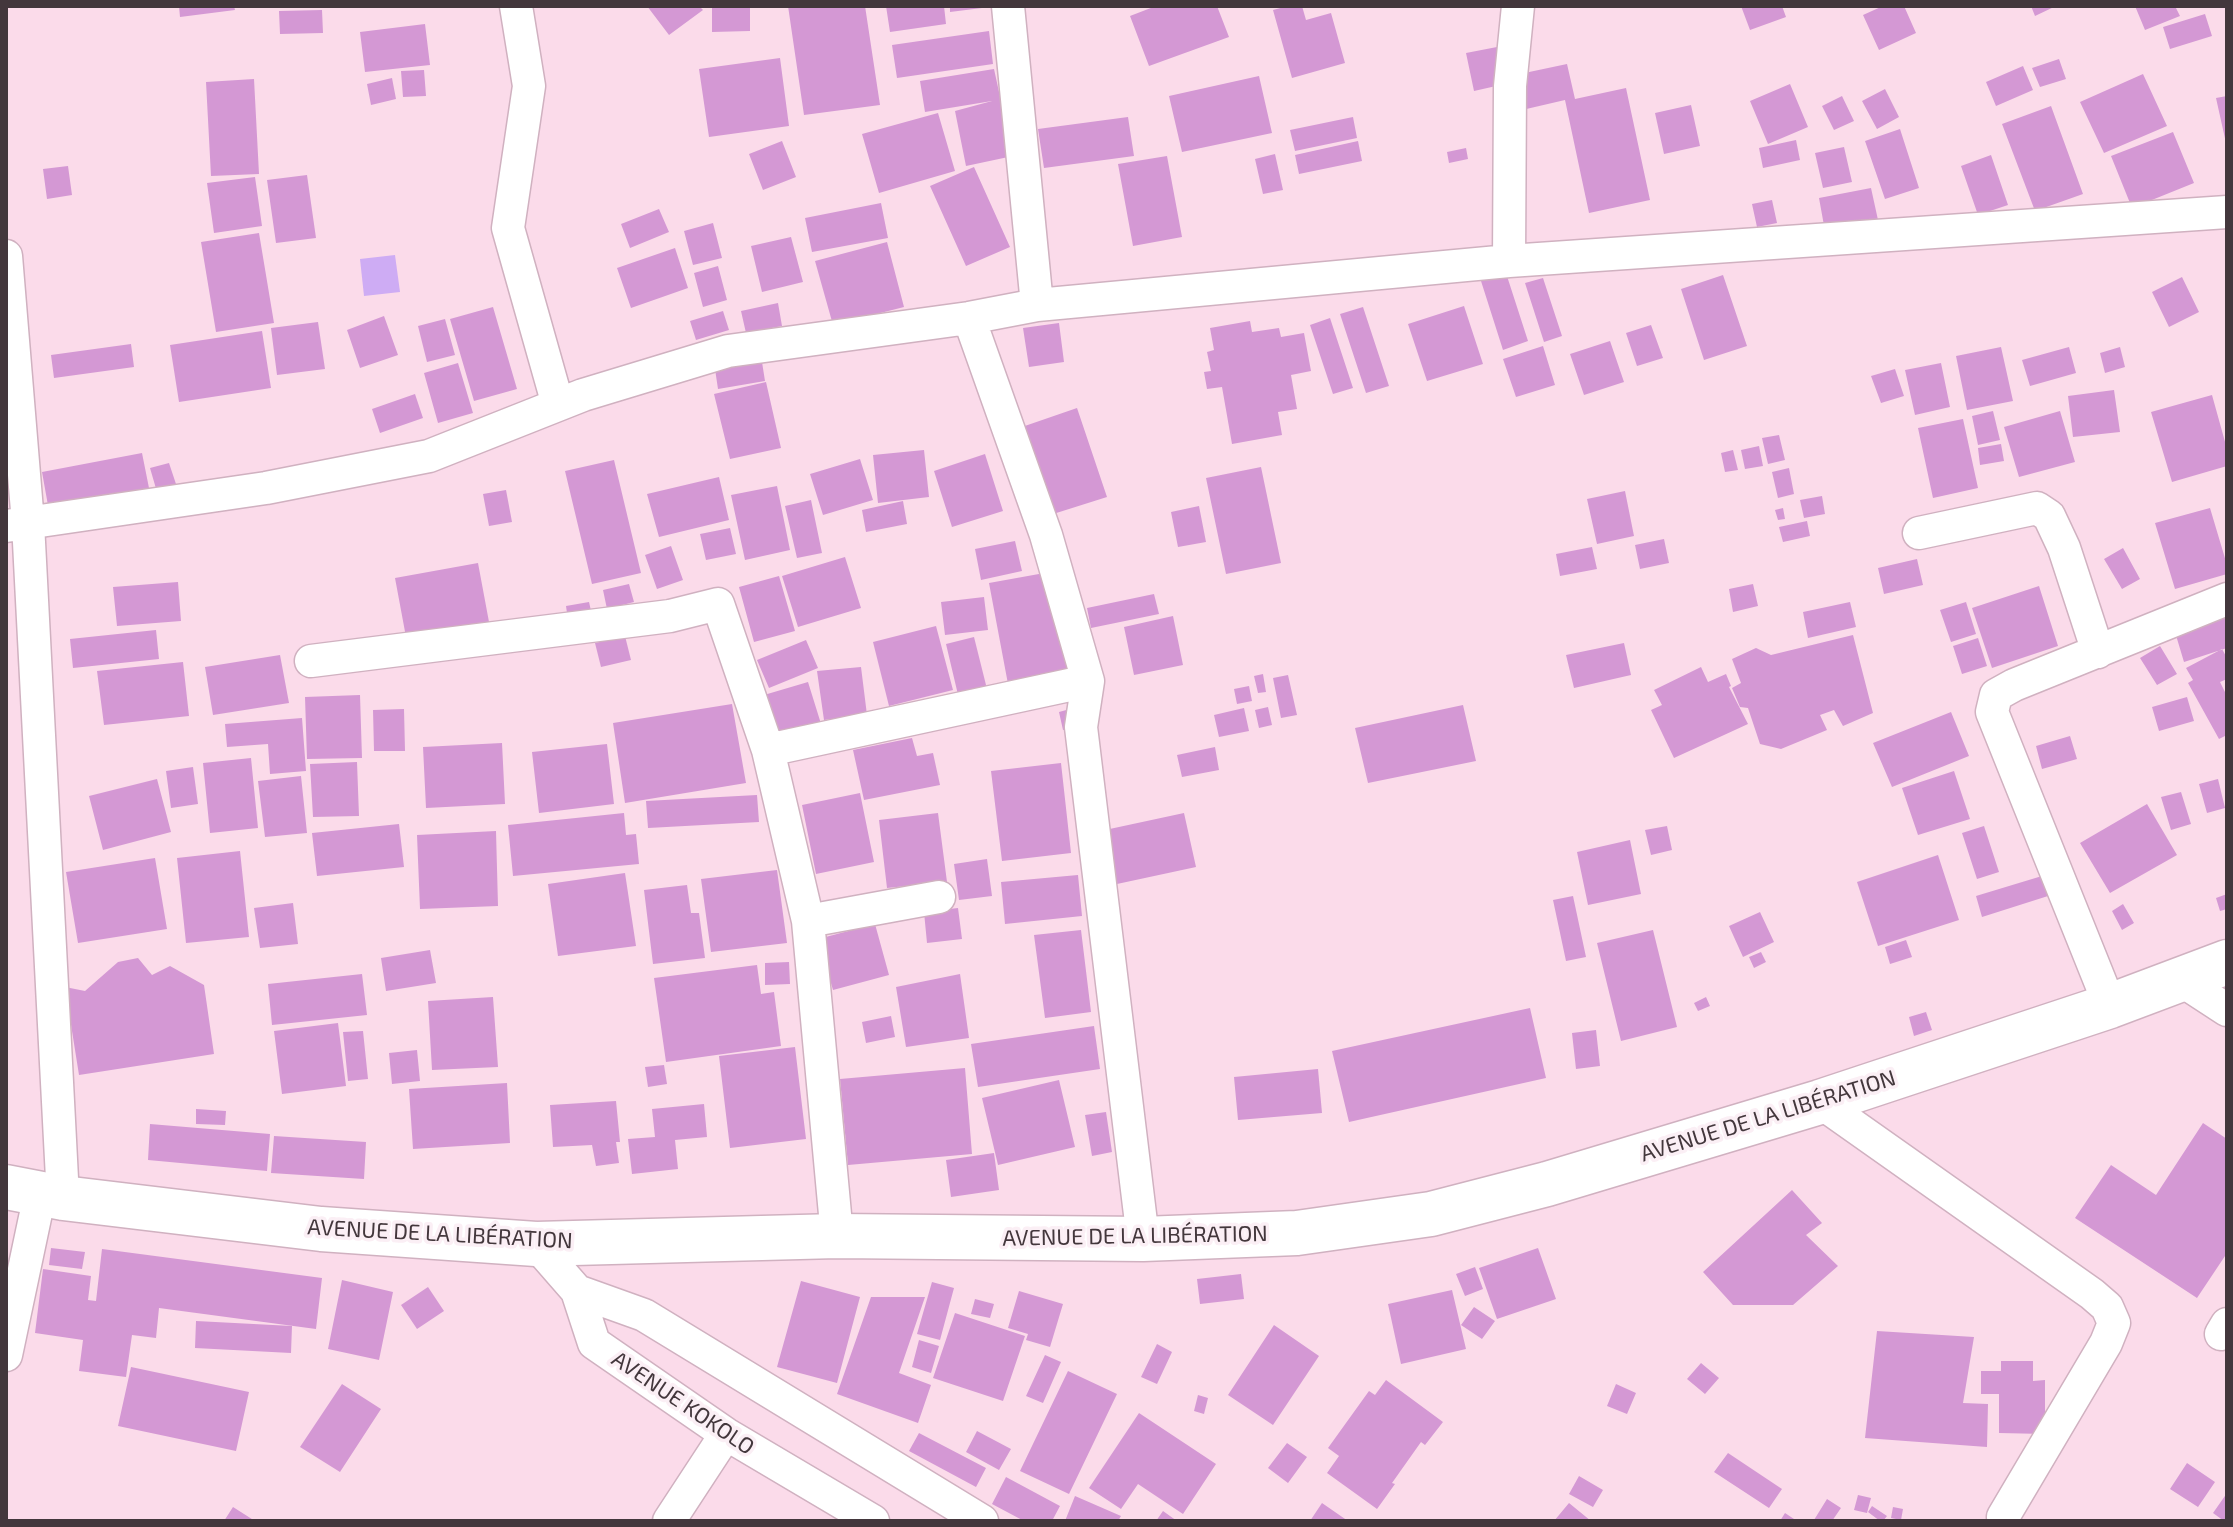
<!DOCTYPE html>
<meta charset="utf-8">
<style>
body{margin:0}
#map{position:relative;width:2233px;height:1527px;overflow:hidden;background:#fbdbea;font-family:"Exo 2",sans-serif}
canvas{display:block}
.frame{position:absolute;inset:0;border:8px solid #43373c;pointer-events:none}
</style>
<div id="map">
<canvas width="2233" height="1527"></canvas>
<div class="frame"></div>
</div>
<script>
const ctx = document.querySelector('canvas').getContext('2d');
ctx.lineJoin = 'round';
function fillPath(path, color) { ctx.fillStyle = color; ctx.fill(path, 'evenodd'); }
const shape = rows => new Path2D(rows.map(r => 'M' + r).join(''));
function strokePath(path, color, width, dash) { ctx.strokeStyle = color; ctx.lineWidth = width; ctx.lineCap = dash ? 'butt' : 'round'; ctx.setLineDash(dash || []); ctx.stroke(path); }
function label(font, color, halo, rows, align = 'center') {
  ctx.font = font + ' "Exo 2",sans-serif'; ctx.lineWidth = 7; ctx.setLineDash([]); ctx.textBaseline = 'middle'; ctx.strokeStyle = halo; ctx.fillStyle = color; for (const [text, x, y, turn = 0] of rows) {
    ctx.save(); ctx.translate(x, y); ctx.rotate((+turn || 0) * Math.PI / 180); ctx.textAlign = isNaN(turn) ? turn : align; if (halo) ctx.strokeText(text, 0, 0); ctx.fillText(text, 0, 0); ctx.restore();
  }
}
fillPath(shape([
 [395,255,400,292,364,296,360,259]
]), '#ceacf4');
fillPath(shape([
 [179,6,234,6,235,10,180,17],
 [647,6,699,6,703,10,669,35],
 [712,6,750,6,750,31,712,32],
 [788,6,865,6,880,105,804,115],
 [886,6,944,6,946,24,890,32],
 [950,6,982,6,982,8,950,12],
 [1156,6,1217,6,1229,37,1149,66,1130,16],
 [1288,6,1302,6,1306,20,1331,13,1345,63,1292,78,1273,10],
 [1741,6,1782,6,1786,17,1750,30],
 [1883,6,1904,6,1916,33,1879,50,1863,15],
 [2031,6,2056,6,2035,16],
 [2135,6,2175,6,2180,16,2145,30],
 [322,10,323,33,280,34,279,11],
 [2205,14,2212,36,2170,49,2163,27],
 [425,24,430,65,365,72,360,32],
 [989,31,993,64,897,78,892,45],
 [1497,47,1505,84,1474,91,1466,53],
 [780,58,789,126,709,137,699,69],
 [2059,59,2066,79,2040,87,2032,68],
 [1567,64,1575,99,1626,88,1650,200,1589,213,1565,100,1522,110,1515,75],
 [2023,66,2033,90,1996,106,1986,82],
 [994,69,1013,156,966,166,955,111,992,101,925,112,920,81],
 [424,70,426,96,403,97,401,71],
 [2143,74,2167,126,2104,153,2080,102],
 [1259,76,1272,133,1182,152,1169,96],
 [392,78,396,99,371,105,367,84],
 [254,79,259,174,211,176,206,82],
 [1790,84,1808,127,1768,144,1750,101],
 [1885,89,1899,117,1877,129,1862,101],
 [1842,96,1854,121,1834,130,1822,106],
 [2227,96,2227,143,2226,143,2216,98],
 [1691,105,1700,146,1664,154,1655,113],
 [2051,106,2083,194,2035,211,2002,124],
 [938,113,955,171,879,193,862,134],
 [1128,117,1134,156,1044,168,1038,129],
 [1353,117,1357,138,1295,151,1290,130],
 [1900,129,1919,188,1885,199,1865,141],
 [2173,132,2194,183,2132,208,2111,156],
 [1796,140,1800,160,1763,168,1759,148],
 [782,141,796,177,763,190,749,154],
 [1358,141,1362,161,1299,174,1295,155],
 [1844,147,1852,182,1823,188,1815,153],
 [1466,148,1468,159,1449,163,1447,152],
 [1275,154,1283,190,1263,194,1255,159],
 [1991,155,2008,205,1978,215,1961,166],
 [1167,156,1182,237,1133,246,1118,164],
 [68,166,72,195,47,199,43,169],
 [974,167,1010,247,966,266,930,186],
 [307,175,316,238,276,243,267,180],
 [255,177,262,226,214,233,207,183],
 [1871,188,1878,220,1825,231,1819,198],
 [1772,200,1777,223,1757,227,1752,204],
 [881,203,888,238,812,252,805,218],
 [659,209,669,232,630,248,621,224],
 [713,223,722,258,693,265,684,231],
 [259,233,274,323,216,332,201,242],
 [791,237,803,282,762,292,751,246],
 [887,242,904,307,833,325,815,261],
 [675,248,688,288,631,308,617,268],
 [718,266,727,300,703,307,694,273],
 [1506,273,1528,341,1503,350,1481,281],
 [1723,275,1747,346,1704,360,1681,289],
 [2182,277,2199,312,2169,327,2152,292],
 [1543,278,1562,336,1544,342,1525,283],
 [778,303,782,326,746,333,741,311],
 [1464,306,1483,364,1427,381,1408,324],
 [493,307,517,389,474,401,450,319],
 [1363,307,1389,386,1366,393,1340,314],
 [723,311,729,330,696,340,690,321],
 [384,316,398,355,360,368,347,330],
 [1330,318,1353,388,1333,394,1310,325],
 [445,319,455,355,427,362,418,326],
 [1250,321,1252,332,1279,328,1281,337,1304,333,1311,371,1291,375,1297,409,1278,412,1282,435,1232,444,1222,387,1207,389,1204,372,1211,371,1207,352,1214,350,1210,328],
 [318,322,325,369,277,375,271,328],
 [1059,323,1064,362,1029,367,1023,328],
 [1651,325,1663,358,1637,366,1626,333],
 [262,331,271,388,179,402,170,345],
 [1610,341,1624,382,1584,395,1570,354],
 [131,344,134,367,54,378,51,355],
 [1543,346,1555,385,1516,397,1503,359],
 [2001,347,2013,401,1967,410,1956,356],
 [2069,347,2076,373,2030,386,2022,360],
 [2120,347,2125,367,2105,373,2100,353],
 [762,362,765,381,718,389,715,369],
 [458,363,473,413,438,423,424,373],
 [1941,363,1950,407,1915,415,1905,370],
 [1895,369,1904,396,1881,403,1871,376],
 [766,382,781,448,730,459,714,394],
 [2114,390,2120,432,2073,437,2068,396],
 [415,394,423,418,380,433,372,409],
 [2212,395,2227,449,2227,466,2172,482,2151,412],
 [1077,408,1107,497,1050,515,1019,428],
 [1993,411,2000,440,1978,445,1972,416],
 [2060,411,2075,462,2019,477,2004,427],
 [1963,419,1978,488,1933,498,1918,428],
 [1779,435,1785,460,1768,464,1762,438],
 [2001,444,2004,461,1980,465,1978,448],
 [1759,446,1763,466,1745,469,1741,450],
 [924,450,929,497,878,503,873,455],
 [1733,450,1738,470,1725,472,1721,453],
 [142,453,150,493,49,511,42,472],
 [985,454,1003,511,952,527,934,471],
 [860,459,873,500,823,515,810,474],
 [614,460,641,573,592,584,565,471],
 [169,463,177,487,157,492,150,468],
 [1261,467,1281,563,1226,574,1206,478],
 [1789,468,1794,494,1778,498,1772,472],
 [719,477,729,520,659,537,647,494],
 [777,486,790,550,745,560,731,495],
 [506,490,512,522,489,526,483,494],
 [1625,491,1634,536,1597,544,1587,499],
 [1822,496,1825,514,1804,518,1800,500],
 [811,500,822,553,797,558,785,506],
 [903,501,907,524,866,532,862,510],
 [1199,506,1206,542,1178,547,1171,512],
 [1783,508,1785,519,1778,520,1775,510],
 [2210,508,2227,565,2227,574,2175,589,2155,523],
 [1807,521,1810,536,1783,542,1779,527],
 [730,528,736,554,706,560,700,534],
 [1664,539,1669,563,1640,569,1635,545],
 [1015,541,1022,571,981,580,975,549],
 [671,546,683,580,657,589,645,555],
 [1592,547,1597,569,1560,576,1556,554],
 [2123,548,2140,579,2122,589,2104,559],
 [845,557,861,608,798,627,782,576],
 [1917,559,1923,585,1884,594,1878,568],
 [478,563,489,622,406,637,395,578],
 [1050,572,1069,673,1008,684,989,583],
 [779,576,795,631,754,642,739,587],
 [178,582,181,621,117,626,113,587],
 [629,584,634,602,607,609,603,590],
 [1753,584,1758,606,1733,612,1729,589],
 [2039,586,2058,646,1992,668,1972,608],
 [1154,594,1159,614,1091,628,1087,608],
 [984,597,988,630,945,635,941,602],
 [589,602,592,615,568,620,566,606],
 [1850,602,1856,627,1808,638,1803,612],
 [1966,602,1976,634,1951,642,1940,610],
 [1173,616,1183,665,1134,675,1124,627],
 [2227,617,2227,648,2184,662,2175,632],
 [936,626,953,690,889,706,873,642],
 [156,630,159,659,73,668,70,639],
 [1853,635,1873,713,1843,726,1834,710,1820,715,1827,730,1781,749,1760,744,1748,708,1740,707,1732,688,1741,683,1732,659,1756,648,1771,655],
 [625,636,631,660,601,667,595,643],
 [974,637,988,693,959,699,946,644],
 [1978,638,1987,666,1962,674,1953,646],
 [806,640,818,668,769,688,757,660],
 [1624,643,1631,675,1574,688,1566,655],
 [2160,646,2177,674,2157,685,2140,658],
 [2222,649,2227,658,2227,679,2220,682,2225,692,2227,691,2227,735,2219,739,2188,683,2193,680,2186,668],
 [280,655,289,703,213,715,205,667],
 [183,662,189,716,104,725,97,671],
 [861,667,867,715,824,720,817,671],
 [1701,667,1708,682,1726,674,1731,686,1729,687,1748,724,1674,758,1651,710,1662,705,1654,690],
 [1263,674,1266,692,1258,693,1254,676],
 [1288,675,1297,715,1281,718,1273,678],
 [808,682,822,727,777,740,764,695],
 [1249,686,1252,701,1237,704,1234,689],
 [360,695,362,758,307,759,305,697],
 [2187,697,2194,721,2159,731,2152,707],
 [732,704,746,783,625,803,613,723],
 [1463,705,1476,761,1368,783,1355,728],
 [1268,707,1272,725,1259,728,1255,710],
 [1244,708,1249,731,1219,737,1214,715],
 [404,709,405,751,374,751,373,710],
 [1070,709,1074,728,1063,730,1059,712],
 [1951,712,1969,756,1892,787,1873,743],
 [302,718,306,771,270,774,268,744,227,747,225,724],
 [2070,736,2077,759,2042,769,2036,746],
 [912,738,917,756,933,753,940,785,864,800,853,750],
 [502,743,505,804,426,808,423,747],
 [607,744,614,804,539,813,532,752],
 [1215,747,1219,770,1182,777,1177,755],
 [251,758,258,828,210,833,203,763],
 [357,762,359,816,313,817,310,764],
 [1061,763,1071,853,1002,861,991,771],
 [193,767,198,804,171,808,166,771],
 [1954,771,1970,819,1918,835,1902,788],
 [301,776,307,833,265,837,258,781],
 [157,779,171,832,103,850,89,796],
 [2218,779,2225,808,2207,813,2199,784],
 [2181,792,2191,824,2171,830,2161,797],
 [860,793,874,862,816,874,802,805],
 [757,795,759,822,648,828,646,801],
 [2147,804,2177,855,2110,893,2080,843],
 [624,813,626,835,636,834,639,864,513,876,508,825],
 [938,813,947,882,887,888,879,820],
 [1184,813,1196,867,1117,884,1105,830],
 [399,824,404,867,317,876,312,833],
 [1667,826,1672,850,1651,855,1645,830],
 [1984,826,1999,872,1977,879,1962,833],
 [496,831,498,906,420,909,417,835],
 [1630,840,1641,894,1588,905,1577,852],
 [240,851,249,937,186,943,177,858],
 [1938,855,1959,920,1878,946,1857,882],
 [155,858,167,929,78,943,66,872],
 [987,859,992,896,959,900,954,864],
 [777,870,787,943,711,952,701,879],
 [625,873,636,946,558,956,548,884],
 [1078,875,1082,916,1005,924,1001,882],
 [2042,876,2048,896,1982,917,1976,896],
 [687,885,691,913,699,913,705,958,653,964,644,890],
 [2227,894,2227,909,2220,911,2216,898],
 [1573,896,1586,957,1566,961,1553,900],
 [293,903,298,944,260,948,254,908],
 [2123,904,2134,923,2122,930,2112,911],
 [958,908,962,939,927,943,924,912],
 [1760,912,1774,942,1743,957,1729,926],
 [875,924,889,975,833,990,818,939],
 [1081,930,1091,1012,1045,1018,1034,935],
 [1653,930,1677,1027,1621,1041,1597,943],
 [1906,940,1912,957,1890,964,1885,947],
 [430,950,436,983,386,991,381,958],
 [1761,952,1766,962,1754,968,1749,957],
 [138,958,152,975,170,966,204,985,214,1054,79,1075,65,987,85,991,118,962],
 [789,962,790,984,765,985,765,963],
 [757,965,761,994,774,992,781,1046,666,1062,654,978],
 [362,974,367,1015,272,1025,268,984],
 [960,974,969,1038,906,1047,896,987],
 [493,997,498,1067,432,1070,428,1001],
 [1706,997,1710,1006,1698,1011,1694,1003],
 [1530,1008,1546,1078,1349,1122,1332,1051],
 [1926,1012,1932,1030,1914,1036,1909,1017],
 [891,1016,895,1037,866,1043,862,1022],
 [338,1023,346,1086,282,1094,274,1031],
 [1094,1026,1100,1069,978,1087,971,1044],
 [1596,1030,1600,1066,1576,1069,1572,1033],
 [363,1031,368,1079,348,1081,343,1032],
 [795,1047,806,1139,730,1148,719,1056],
 [417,1050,420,1081,392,1084,389,1053],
 [664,1065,667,1084,648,1087,645,1067],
 [965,1068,972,1154,848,1165,840,1079],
 [1318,1069,1322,1113,1238,1120,1234,1077],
 [1059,1080,1075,1147,998,1165,982,1098],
 [507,1083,510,1143,413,1149,409,1089],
 [616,1101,620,1142,616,1142,619,1163,596,1166,592,1145,553,1147,550,1105],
 [704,1104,707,1137,675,1140,678,1169,632,1174,628,1139,655,1137,652,1109],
 [196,1109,226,1111,225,1125,196,1124],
 [1106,1112,1112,1152,1092,1156,1085,1115],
 [2203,1123,2227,1139,2227,1253,2197,1298,2075,1218,2111,1165,2156,1195],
 [150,1124,270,1134,267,1171,148,1160],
 [274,1136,366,1142,364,1179,271,1173],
 [994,1153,999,1190,951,1197,946,1160],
 [1792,1190,1822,1223,1806,1235,1838,1266,1793,1305,1733,1305,1703,1272],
 [51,1248,85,1252,82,1269,49,1265],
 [1538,1248,1556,1299,1497,1319,1479,1268],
 [102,1249,322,1278,316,1329,159,1308,156,1338,132,1335,126,1377,79,1371,83,1340,35,1333,43,1269,91,1276,88,1300,96,1301],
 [1475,1267,1483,1289,1465,1296,1456,1274],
 [1241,1274,1244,1299,1200,1304,1197,1279],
 [342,1280,393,1292,379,1360,328,1349],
 [801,1281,860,1297,837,1383,777,1367],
 [932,1282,954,1288,940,1340,917,1334],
 [428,1287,444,1311,417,1329,401,1305],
 [1452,1290,1466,1349,1401,1364,1388,1304],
 [1019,1291,1063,1304,1050,1347,1026,1340,1028,1334,1008,1328],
 [871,1297,925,1297,899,1373,931,1385,918,1423,837,1394],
 [975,1299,994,1304,990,1318,971,1314],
 [1474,1307,1495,1321,1482,1339,1461,1325],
 [955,1313,1025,1336,1003,1401,933,1378],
 [196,1321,292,1326,291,1353,195,1348],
 [1274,1325,1319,1356,1273,1425,1228,1395],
 [1877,1331,1974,1337,1963,1403,1988,1404,1987,1447,1865,1438],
 [919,1340,939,1346,931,1373,912,1367],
 [1157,1344,1172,1352,1157,1384,1141,1377],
 [1045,1355,1061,1362,1043,1403,1026,1396],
 [2001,1361,2033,1361,2033,1381,2045,1380,2045,1434,1999,1433,1999,1394,1981,1394,1981,1371,2001,1371],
 [1701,1363,1719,1378,1705,1394,1687,1379],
 [131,1367,249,1392,236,1451,118,1426],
 [1068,1371,1117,1394,1069,1494,1020,1471],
 [1386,1380,1443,1422,1425,1445,1421,1442,1392,1483,1395,1484,1377,1509,1327,1473,1339,1456,1328,1448,1369,1391,1375,1395],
 [342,1384,381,1409,340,1472,300,1447],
 [1616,1384,1636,1393,1627,1414,1607,1406],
 [1198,1395,1208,1398,1204,1414,1194,1411],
 [1139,1413,1216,1464,1183,1514,1138,1484,1121,1509,1089,1488],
 [977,1431,1011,1449,999,1470,966,1452],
 [919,1433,986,1468,976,1487,909,1451],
 [1287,1443,1307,1457,1288,1483,1268,1468],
 [1728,1453,1782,1489,1769,1508,1714,1472],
 [2187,1463,2215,1482,2198,1507,2170,1489],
 [1579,1476,1603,1490,1593,1507,1569,1494],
 [1006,1477,1060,1506,1052,1521,1024,1521,992,1504],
 [2227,1493,2227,1521,2224,1521,2213,1513],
 [1858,1495,1871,1498,1867,1513,1854,1510],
 [1075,1496,1121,1516,1118,1521,1065,1521],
 [1827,1499,1841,1508,1832,1521,1816,1521,1814,1520],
 [1322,1503,1348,1521,1310,1521],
 [1569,1503,1591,1521,1554,1521],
 [1872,1506,1887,1516,1883,1521,1880,1521,1868,1512],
 [233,1507,255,1521,224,1521],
 [1893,1507,1903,1509,1901,1520,1891,1518],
 [1163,1511,1177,1521,1156,1521],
 [1785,1513,1797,1521,1780,1521]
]), '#d498d4');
const street = shape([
 [516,6,529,86,508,228,558,405],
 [1008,6,1037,305],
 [6,256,28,523,63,1198],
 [1509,261,1510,86,1518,6],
 [969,318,1046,535,1088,681,1081,727,1143,1239],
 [6,526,266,488,429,456,583,395,728,351,969,318,1037,305,1509,261,2227,212],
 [1919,533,2037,508,2049,516,2064,548,2098,652],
 [311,661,670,616,718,604,768,750,808,921,837,1236],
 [768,750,1088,681],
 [808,921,939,897],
 [2181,980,2227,1010],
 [2110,1006,1992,712,1996,695,2014,685,2227,599],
 [1820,1102,2092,1294,2107,1307,2114,1323,2106,1343,2003,1517],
 [536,1244,577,1291,594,1343,726,1434,873,1521],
 [577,1291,644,1315,982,1521],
 [2221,1334,2227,1324],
 [6,1355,40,1194],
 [669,1521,726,1434]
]);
const highway = shape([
 [6,1187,63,1198,321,1229,536,1244,837,1236,1143,1239,1297,1233,1431,1214,1547,1184,1820,1102,2110,1006,2227,962]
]);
strokePath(street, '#d0b1c0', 35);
strokePath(highway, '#d0b1c0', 47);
strokePath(street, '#fff', 32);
strokePath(highway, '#fff', 44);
label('22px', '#43373c', '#fbeff5', [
 ["AVENUE DE LA LIBÉRATION",1768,1116,-17],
 ["AVENUE DE LA LIBÉRATION",440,1234,3],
 ["AVENUE DE LA LIBÉRATION",1135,1236,-1],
 ["AVENUE KOKOLO",683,1403,34]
]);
</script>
